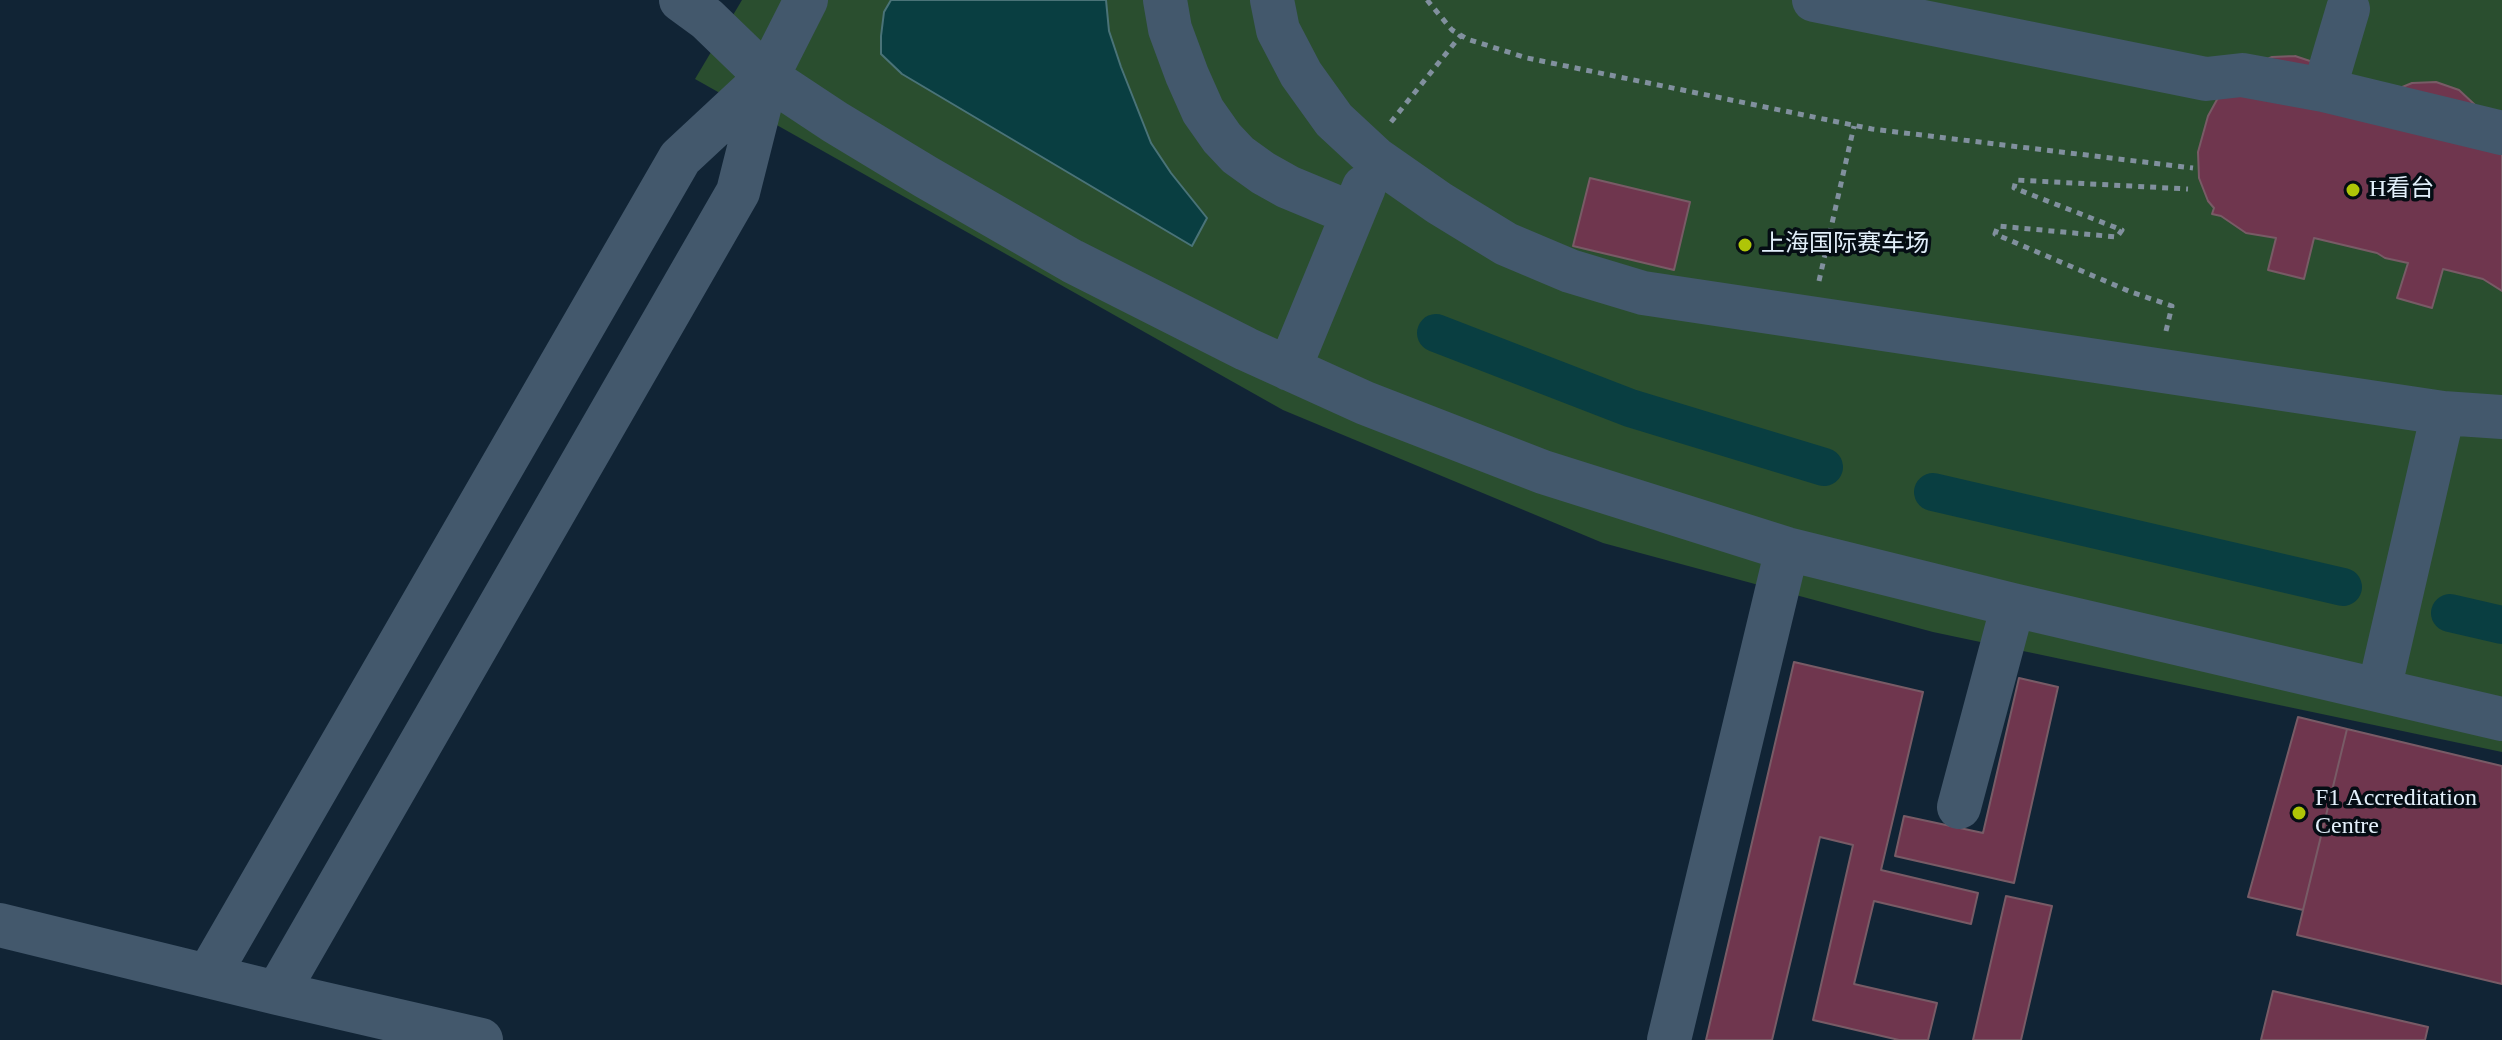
<!DOCTYPE html>
<meta charset="utf-8">
<style>
body{margin:0}
canvas{display:block;background:#112435}
</style>
<canvas width="2502" height="1040"></canvas>
<script>
const ctx = document.querySelector('canvas').getContext('2d');
ctx.lineJoin = 'round';
function fillPath(path, color) { ctx.fillStyle = color; ctx.fill(path, 'evenodd'); }
const shape = rows => new Path2D(rows.map(r => 'M' + r).join(''));
function strokePath(path, color, width, dash) { ctx.strokeStyle = color; ctx.lineWidth = width; ctx.lineCap = dash ? 'butt' : 'round'; ctx.setLineDash(dash || []); ctx.stroke(path); }
function label(font, color, halo, rows, align = 'center') {
  ctx.font = font + ' "Times New Roman","Noto Sans SC",serif'; ctx.lineWidth = 7; ctx.setLineDash([]); ctx.textBaseline = 'middle'; ctx.strokeStyle = halo; ctx.fillStyle = color; for (const [text, x, y, turn = 0] of rows) {
    ctx.save(); ctx.translate(x, y); ctx.rotate((+turn || 0) * Math.PI / 180); ctx.textAlign = isNaN(turn) ? turn : align; if (halo) ctx.strokeText(text, 0, 0); ctx.fillText(text, 0, 0); ctx.restore();
  }
}
fillPath(shape([
 [742,0,2502,0,2502,752,1933,632,1603,543,1283,410,695,79]
]), '#2a4e2f');
const water = shape([
 [891,0,1106,0,1109,31,1121,67,1151,143,1171,173,1207,218,1192,246,902,74,881,54,881,36,884,12,891,0]
]);
fillPath(water, '#093e41');
strokePath(water, '#4a7378', 2);
strokePath(shape([
 [1436,333,1630,408,1824,467],
 [1933,492,2343,587],
 [2450,613,2502,625]
]), '#093e41', 38);
const building = shape([
 [2295,56,2319,64,2383,95,2412,83,2436,82,2459,90,2502,130,2502,291,2483,279,2443,269,2432,308,2397,298,2408,263,2385,258,2377,253,2314,238,2304,279,2268,270,2276,238,2246,233,2221,216,2212,214,2214,208,2208,201,2199,178,2198,152,2208,116,2225,85,2243,69,2272,57,2295,56],
 [1590,178,1690,202,1674,270,1573,246,1590,178],
 [1794,662,1923,692,1881,870,1978,893,1971,924,1874,901,1854,984,1937,1003,1928,1040,1899,1040,1813,1020,1853,845,1820,837,1772,1040,1706,1040,1794,662],
 [2019,678,2058,687,2014,883,1895,856,1904,816,1983,833,2019,678],
 [2298,717,2347,729,2303,910,2248,897,2298,717],
 [2347,729,2502,766,2502,984,2297,935,2347,729],
 [2006,896,2052,906,2021,1040,1973,1040,2006,896],
 [2273,991,2428,1027,2425,1040,2261,1040,2273,991]
]);
fillPath(building, '#6f364e');
strokePath(building, '#785b66', 2);
strokePath(shape([
 [1427,0,1452,30,1467,39,1527,58,1872,129,2193,168],
 [1391,122,1461,35],
 [1819,281,1854,126],
 [2166,331,2172,306,2131,292,1995,234,1998,226,2117,237,2122,230,2014,188,2016,180,2188,189]
]), '#81909e', 5, [6, 6]);
strokePath(shape([
 [681,0,707,19,767,77],
 [806,0,767,77,835,122,926,177,1072,261,1246,349,1365,403,1543,472,1787,549,2013,605,2502,719],
 [1165,0,1170,29,1187,75,1203,111,1222,138,1238,155,1263,173,1288,187,1353,214],
 [1272,0,1278,30,1301,74,1334,120,1376,159,1439,203,1506,244,1570,271,1643,293,2443,413,2502,417],
 [1814,0,2206,79,2242,75,2324,90,2502,133],
 [2324,90,2348,9],
 [1289,369,1364,187],
 [2379,690,2443,413],
 [1959,807,2013,605],
 [0,925,277,993,481,1040],
 [208,976,680,158,767,77],
 [277,993,738,192,767,77],
 [1669,1040,1787,549]
]), '#43586c', 44);
for (const [x, y, r, color] of [
 [2353,190,8,"#afc507"],
 [1745,245,8,"#afc507"],
 [2299,813,8,"#afc507"]
]) { const dot = new Path2D(); dot.arc(x, y, r, 0, 2 * Math.PI); ctx.fillStyle = color; ctx.fill(dot); strokePath(dot, '#050d14', 3); }
label('24px', '#e2effa', '#050d14', [
 ["H看台",2369,190],
 ["上海国际赛车场",1761,245],
 ["F1 Accreditation",2315,799],
 ["Centre",2315,827]
], 'left');
</script>
